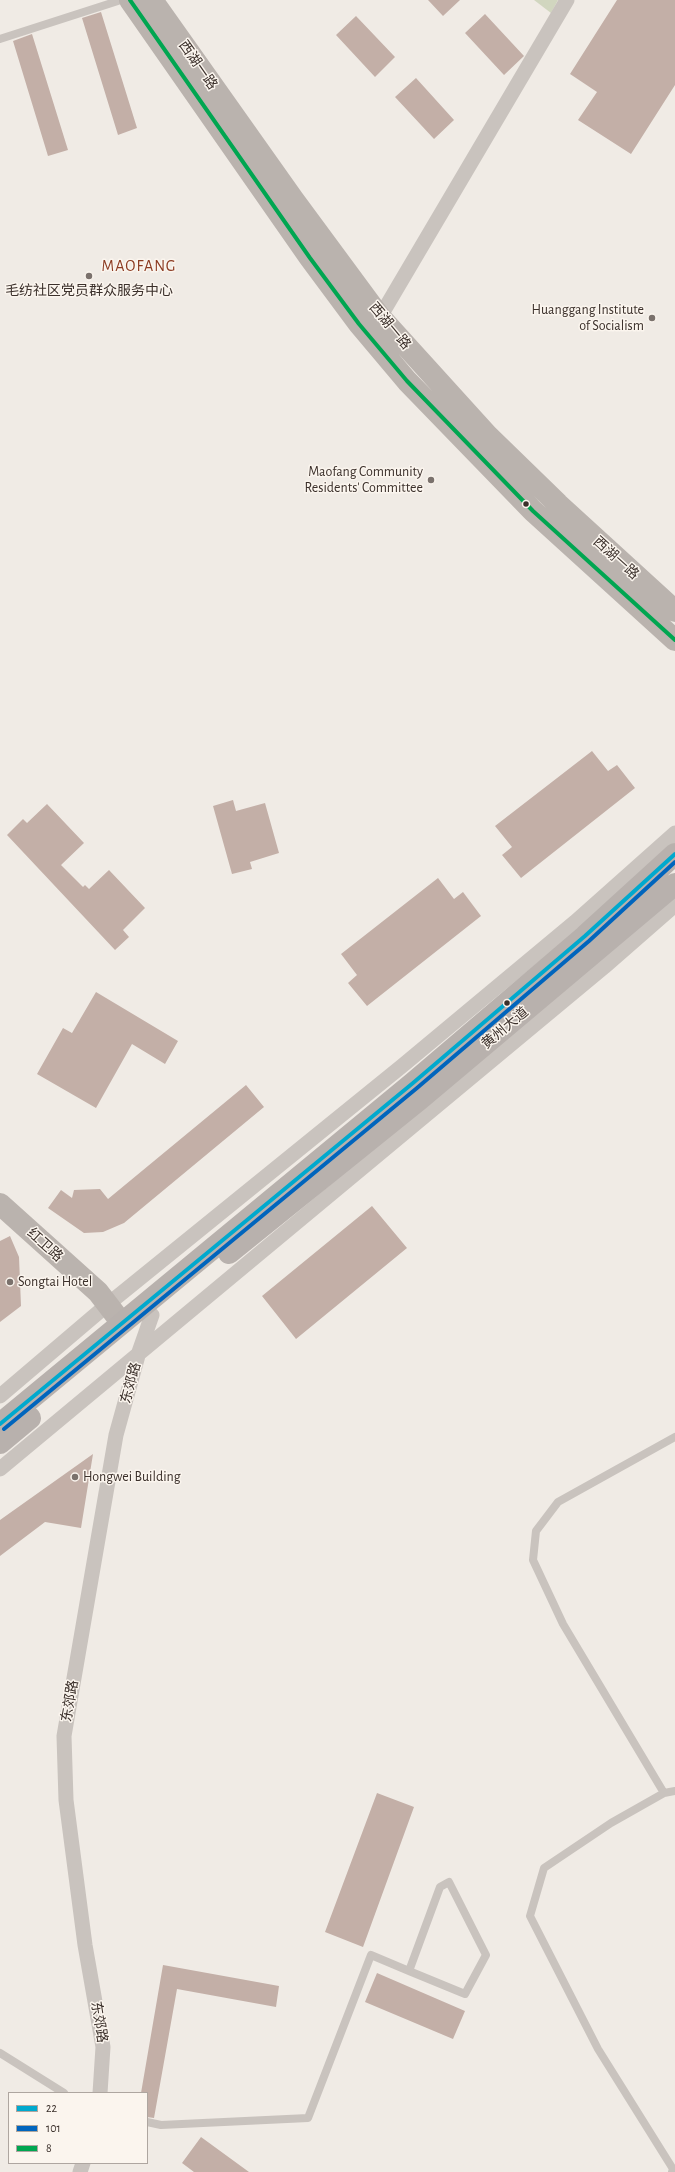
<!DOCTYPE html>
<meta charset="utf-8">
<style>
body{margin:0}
#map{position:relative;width:675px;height:2172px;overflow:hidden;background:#f0ebe5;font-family:"Alegreya Sans",sans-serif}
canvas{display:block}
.legend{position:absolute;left:8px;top:2092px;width:140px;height:72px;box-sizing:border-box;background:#fbf5ee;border:1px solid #aea6a0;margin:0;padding:5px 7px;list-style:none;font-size:12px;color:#3b302b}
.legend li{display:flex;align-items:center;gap:8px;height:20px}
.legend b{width:20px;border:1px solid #aea6a0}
</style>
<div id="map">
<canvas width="675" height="2172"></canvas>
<ul class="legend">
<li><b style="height:5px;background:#00a9ce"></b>22</li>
<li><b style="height:5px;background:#0065bd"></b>101</li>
<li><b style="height:5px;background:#00a651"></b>8</li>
</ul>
</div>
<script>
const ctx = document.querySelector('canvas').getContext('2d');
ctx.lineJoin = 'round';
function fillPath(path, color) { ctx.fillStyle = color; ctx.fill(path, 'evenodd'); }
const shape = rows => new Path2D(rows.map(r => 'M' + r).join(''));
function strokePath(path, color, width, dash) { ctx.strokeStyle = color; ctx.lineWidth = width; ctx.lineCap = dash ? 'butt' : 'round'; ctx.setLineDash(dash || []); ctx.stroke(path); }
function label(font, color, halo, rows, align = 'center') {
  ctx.font = font + ' "Alegreya Sans","Noto Sans SC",sans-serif'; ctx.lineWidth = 3; ctx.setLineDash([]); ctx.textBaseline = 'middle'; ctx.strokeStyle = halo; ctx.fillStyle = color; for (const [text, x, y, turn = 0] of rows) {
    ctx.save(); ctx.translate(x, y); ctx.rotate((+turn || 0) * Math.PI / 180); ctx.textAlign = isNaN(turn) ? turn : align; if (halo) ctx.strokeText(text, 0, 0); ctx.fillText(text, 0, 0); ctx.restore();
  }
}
fillPath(shape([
 [534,0,558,0,551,13]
]), '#d1d6bf');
fillPath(shape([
 [428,0,460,0,443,16],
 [617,0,675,0,675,85,631,154,578,120,597,92,570,74],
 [101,12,137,128,118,135,82,18],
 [485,14,524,56,504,75,465,33],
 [356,16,395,57,375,77,336,35],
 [32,34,68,150,48,156,13,41],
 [416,78,454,120,434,139,395,97],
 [592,751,608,771,617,765,635,788,521,878,502,855,512,847,495,826],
 [233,800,236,811,265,803,279,853,250,862,252,869,232,874,213,806],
 [47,804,84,843,61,865,83,887,85,885,89,889,109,870,145,908,123,930,129,937,115,950,7,835,23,819,27,823],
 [438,878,454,899,463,892,481,916,367,1006,348,983,357,975,341,954],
 [96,992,178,1041,165,1064,132,1044,96,1108,37,1074,63,1028,72,1033],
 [246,1085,264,1107,124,1223,103,1232,84,1233,48,1208,61,1190,72,1198,74,1190,100,1189,108,1199],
 [372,1206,407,1248,296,1339,262,1296],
 [10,1236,19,1257,21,1306,0,1322,0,1241],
 [93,1454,81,1528,45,1522,0,1556,0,1520],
 [377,1793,414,1807,363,1947,325,1932],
 [163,1965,279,1986,276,2007,177,1989,154,2118,147,2117,147,2093,141,2093],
 [377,1973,465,2011,453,2039,365,2002],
 [201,2137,249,2172,194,2172,182,2163]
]), '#c3afa7');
strokePath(shape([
 [0,39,121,0],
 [664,1793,563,1624,533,1560,536,1531,558,1502,675,1437],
 [0,2053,64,2093],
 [147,2122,161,2125,308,2118,371,1955,409,1971,465,1994,486,1955,449,1882,440,1887,409,1971],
 [672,2172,673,2169,598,2049,530,1916,544,1868,611,1823,664,1793,675,1791]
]), '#c9c3be', 8);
strokePath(shape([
 [380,317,567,0],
 [0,1396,107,1305,402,1066,575,922,675,833],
 [0,1469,604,967,675,905],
 [100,2093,103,2047,85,1945,66,1800,64,1736,116,1435,139,1352,152,1315],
 [80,2172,83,2163]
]), '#c9c3be', 15);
strokePath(shape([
 [130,0,310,258,359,324,407,381,533,511,675,640],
 [152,0,293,199,380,317,487,435,558,504,675,611],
 [0,1204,98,1292,121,1322]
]), '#bab3ae', 22);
strokePath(shape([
 [229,1253,420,1099,675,884],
 [0,1424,413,1083,585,936,675,854],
 [0,1443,30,1418]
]), '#b8b1ad', 22);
strokePath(shape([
 [0,1424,413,1083,585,936,675,854]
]), '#00a9ce', 4);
strokePath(shape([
 [4,1429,417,1088,589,941,675,862]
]), '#0065bd', 4);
strokePath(shape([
 [130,0,310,258,359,324,407,381,533,511,675,640]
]), '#00a651', 4);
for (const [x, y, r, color] of [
 [89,276,4,"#7a716c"],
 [652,318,4,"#7a716c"],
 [431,480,4,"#7a716c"],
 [526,504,3.5,"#3b302b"],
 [507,1003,3.5,"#3b302b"],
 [10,1282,4,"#7a716c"],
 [75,1477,4,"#7a716c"]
]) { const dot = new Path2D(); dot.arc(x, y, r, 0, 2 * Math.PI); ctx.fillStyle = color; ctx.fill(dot); strokePath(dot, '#fbf5ee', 1.5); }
label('14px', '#3b302b', '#fbf5ee', [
 ["西湖一路",198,65,55],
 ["西湖一路",390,326,50],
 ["西湖一路",616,558,42],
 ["黄州大道",505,1028,-40],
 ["红卫路",45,1245,42],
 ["东郊路",131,1383,-75],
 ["东郊路",70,1701,-80],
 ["东郊路",99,2022,81]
]);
label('14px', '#3b302b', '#fbf5ee', [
 ["毛纺社区党员群众服务中心",89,291,"center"],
 ["Huanggang Institute",644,310],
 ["of Socialism",644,326],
 ["Maofang Community",423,472],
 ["Residents' Committee",423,488],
 ["Songtai Hotel",18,1282,"left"],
 ["Hongwei Building",83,1477,"left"]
], 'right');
ctx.letterSpacing = '1px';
label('16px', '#8c3b22', '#fbf5ee', [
 ["MAOFANG",139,266]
]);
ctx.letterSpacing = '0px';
</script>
